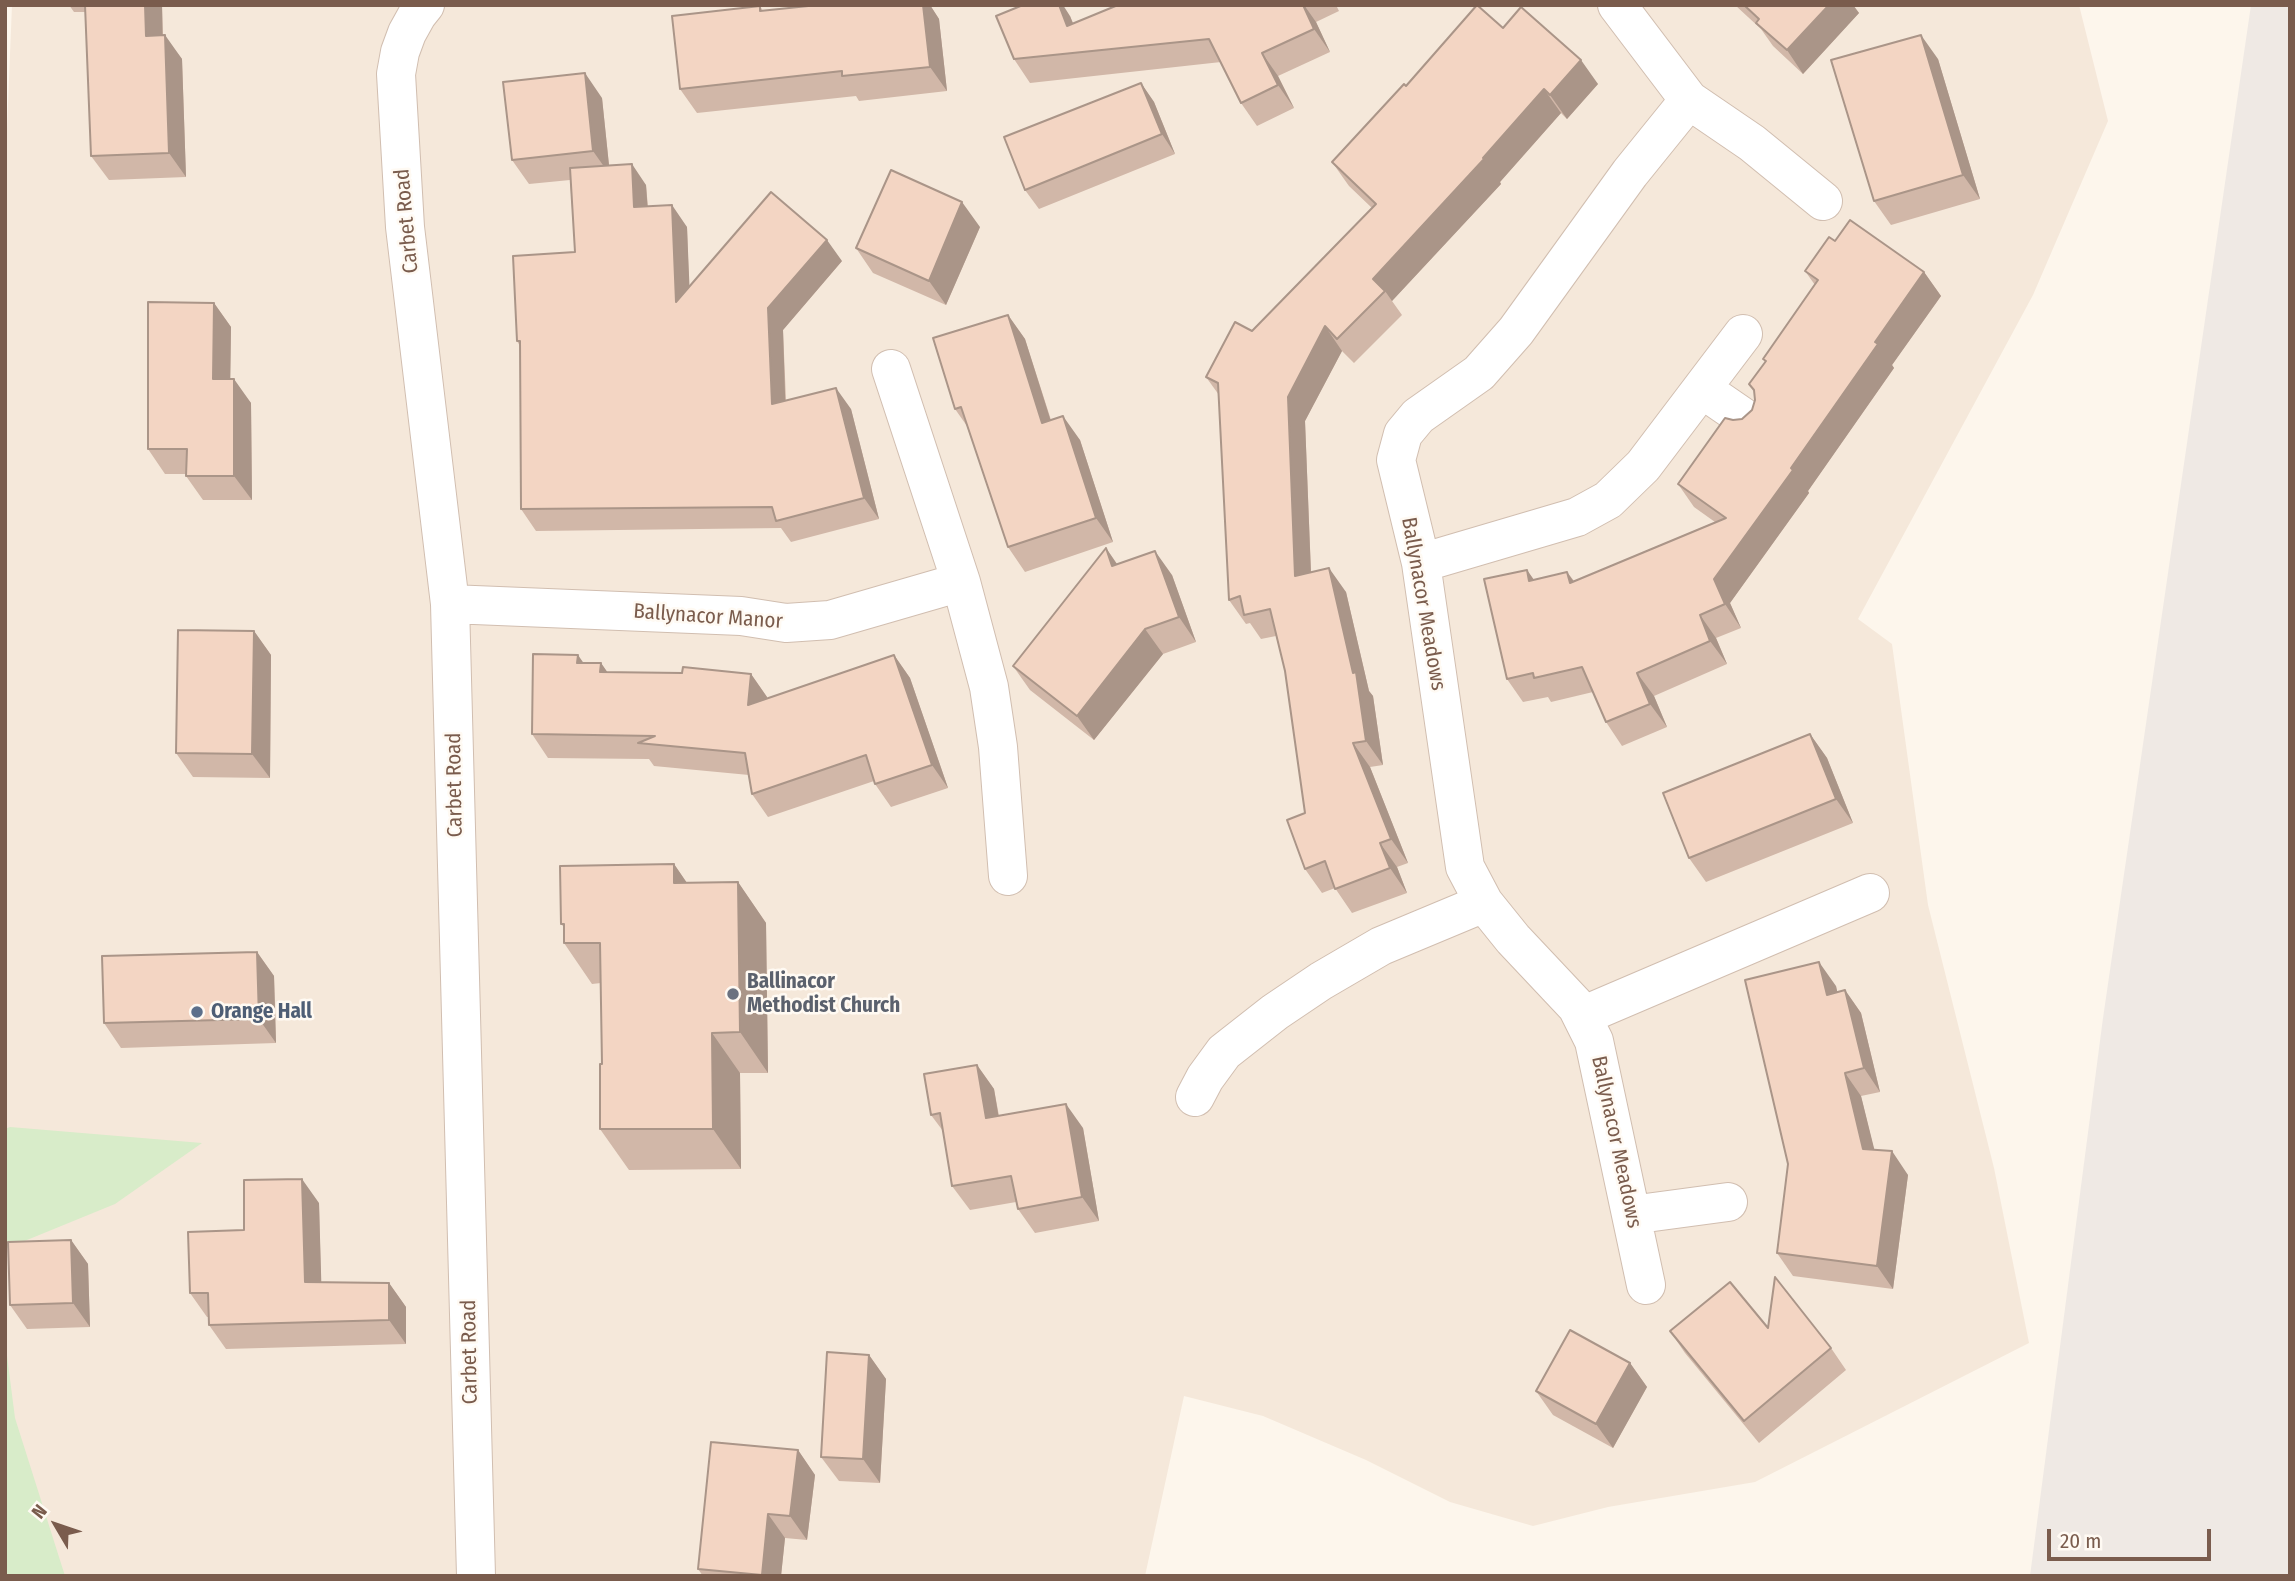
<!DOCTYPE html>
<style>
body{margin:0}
#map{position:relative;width:2295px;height:1581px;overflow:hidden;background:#fdf6ec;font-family:"Fira Sans Condensed",sans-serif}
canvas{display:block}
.frame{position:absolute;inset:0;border:7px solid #7a5c4d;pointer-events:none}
.north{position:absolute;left:21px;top:1490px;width:70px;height:70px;-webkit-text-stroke:5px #fffaf3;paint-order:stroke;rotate:309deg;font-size:19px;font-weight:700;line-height:28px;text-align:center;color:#7a5c4d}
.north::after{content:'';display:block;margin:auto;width:24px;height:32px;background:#7a5c4d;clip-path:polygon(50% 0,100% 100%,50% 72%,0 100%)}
.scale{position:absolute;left:2047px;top:1529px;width:164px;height:32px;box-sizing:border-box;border:4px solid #7a5c4d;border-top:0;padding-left:9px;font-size:21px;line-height:24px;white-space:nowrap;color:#7a5c4d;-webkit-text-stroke:5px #fffaf3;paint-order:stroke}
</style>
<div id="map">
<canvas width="2295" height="1581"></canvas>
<div class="frame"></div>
<div class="north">N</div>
<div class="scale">20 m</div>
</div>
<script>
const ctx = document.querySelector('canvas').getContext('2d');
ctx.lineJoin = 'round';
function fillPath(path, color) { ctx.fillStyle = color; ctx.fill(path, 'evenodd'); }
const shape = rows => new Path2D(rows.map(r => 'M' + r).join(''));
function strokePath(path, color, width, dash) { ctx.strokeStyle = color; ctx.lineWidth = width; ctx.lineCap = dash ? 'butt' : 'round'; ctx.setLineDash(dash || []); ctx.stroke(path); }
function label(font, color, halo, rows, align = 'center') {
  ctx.font = font + ' "Fira Sans Condensed",sans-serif'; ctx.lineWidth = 5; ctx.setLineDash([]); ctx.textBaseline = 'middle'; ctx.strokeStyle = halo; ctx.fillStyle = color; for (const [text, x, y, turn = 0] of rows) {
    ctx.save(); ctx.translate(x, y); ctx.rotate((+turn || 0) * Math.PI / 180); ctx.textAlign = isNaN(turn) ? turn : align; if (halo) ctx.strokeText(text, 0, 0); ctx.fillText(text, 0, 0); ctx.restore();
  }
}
fillPath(shape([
 [12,5,2079,5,2108,121,2033,295,1858,619,1892,644,1928,905,1994,1168,2029,1343,1755,1482,1608,1507,1533,1526,1450,1502,1366,1460,1263,1416,1184,1396,1145,1576,41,1576,5,1513,5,178]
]), '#f5e8da');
fillPath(shape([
 [2251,5,2290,5,2290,1576,2030,1576,2103,1018]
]), '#efe9e4');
fillPath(shape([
 [10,1127,202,1143,115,1204,5,1249,5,1129],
 [5,1340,15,1418,65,1576,5,1576]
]), '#d8ecc9');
const minor = shape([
 [425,5,417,15,407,33,400,52,396,74,405,227,450,604,476,1576],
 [1617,5,1689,100,1630,173,1516,331,1479,373,1418,416,1403,434,1396,460,1421,563,1465,867,1484,903,1513,939,1577,1007,1594,1041,1646,1285],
 [1689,100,1752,143,1823,201],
 [891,369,961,582,989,687,998,747,1008,876],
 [1702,389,1750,422],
 [1421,563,1577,517,1608,500,1643,466,1743,334],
 [450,604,741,616,786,623,830,620,961,582],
 [1582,1016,1870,893],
 [1195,1097,1205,1078,1224,1052,1275,1012,1321,981,1381,946,1484,903],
 [1631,1215,1728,1202]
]);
strokePath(minor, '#d1beb0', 40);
strokePath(minor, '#fff', 38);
fillPath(shape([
 [69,5,162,5,163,35,182,59,186,177,109,180,91,156,85,12,74,12],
 [818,5,930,5,939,19,947,91,859,101,856,96,697,113,680,89,760,6,763,11],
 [1118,5,1336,5,1339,11,1316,22,1330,52,1278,76,1294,108,1257,126,1241,103,1221,62,1030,83,1014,59,1070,16,1073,23],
 [1735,5,1853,5,1859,13,1803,74,1773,46,1761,29],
 [1503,28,1598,84,1567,119,1561,113,1500,182,1501,184,1392,301,1402,315,1354,363,1342,351,1305,421,1311,572,1346,592,1369,691,1373,696,1383,765,1370,767,1408,863,1397,867,1407,893,1352,913,1335,888,1322,893,1305,869,1305,813,1285,671,1276,636,1261,639,1250,623,1246,624,1229,600,1219,395,1206,377,1372,208,1349,186,1332,162,1406,86],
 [1938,59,1980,199,1891,225,1874,201],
 [1141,83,1154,102,1175,154,1039,209,1025,190],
 [602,98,609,165,646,185,648,207,687,227,689,287,842,261,783,330,786,400,851,409,879,519,791,542,781,528,536,531,521,509,520,346,517,341,575,252,570,180,529,184,512,160],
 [980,227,946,305,873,273,856,248],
 [1835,241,1924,272,1941,296,1892,365,1894,368,1808,491,1809,493,1730,603,1741,628,1716,638,1727,664,1654,696,1667,727,1622,746,1606,722,1593,692,1551,702,1548,697,1523,702,1507,679,1527,570,1534,580,1567,572,1574,581,1715,522,1694,507,1678,484,1733,420,1742,419,1752,410,1765,362,1763,359,1815,285,1805,271],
 [214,303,231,327,230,379,251,403,252,500,203,500,186,476,186,474,165,474,148,449],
 [1008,315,1025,339,1051,420,1080,440,1113,542,1025,572,1008,547,967,426,955,409],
 [1106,548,1117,564,1172,575,1196,642,1163,654,1094,740,1030,690,1013,666],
 [254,631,271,655,270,778,193,777,176,753],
 [894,655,910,678,948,788,891,807,875,784,874,781,768,817,752,794,749,775,654,766,649,759,548,758,532,734,584,663,601,663,607,672,751,674,767,697,767,699],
 [1810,734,1827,758,1853,823,1706,882,1689,858],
 [674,864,687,883,738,882,766,923,768,1073,740,1073,741,1169,629,1170,600,1129,602,1064,601,983,592,984,564,943,564,927,561,924],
 [257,952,274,976,276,1043,121,1048,104,1023],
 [1836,986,1837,992,1845,990,1861,1013,1880,1092,1861,1096,1874,1150,1908,1175,1893,1289,1793,1276,1777,1253],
 [977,1065,994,1089,999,1116,1083,1128,1099,1221,1035,1233,1018,1209,1016,1202,970,1210,952,1186,943,1131,931,1115],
 [319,1203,321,1282,389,1283,406,1307,406,1344,226,1349,209,1325,209,1317,207,1317,190,1293,244,1230],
 [71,1240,88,1264,90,1327,27,1329,10,1305],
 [1768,1328,1831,1348,1846,1370,1759,1443,1685,1353,1670,1331],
 [869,1355,886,1379,880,1483,839,1481,821,1457],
 [1630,1363,1647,1387,1613,1448,1553,1415,1536,1391],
 [798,1450,815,1475,807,1540,785,1538,781,1576,703,1576,698,1569]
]), '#d1b7a8');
fillPath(shape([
 [145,5,162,5,163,60,146,36],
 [923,5,930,5,939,19,947,91,930,67],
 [1059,5,1063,5,1070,16,1083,49,1067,26],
 [1303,5,1304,5,1316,22,1330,52,1314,29],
 [1829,5,1853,5,1859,13,1803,74,1787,50],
 [165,35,182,59,186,177,169,153],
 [1921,35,1938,59,1980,199,1963,175],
 [1262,53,1278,76,1294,108,1278,85],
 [1581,60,1598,84,1567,119,1550,95],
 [585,73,602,98,610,175,593,151],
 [1141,83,1154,102,1175,154,1162,134],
 [1544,89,1561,113,1500,182,1501,184,1392,301,1385,291,1373,279,1483,158],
 [632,164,646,185,649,228,634,207],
 [962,202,980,227,946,305,929,281],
 [672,205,687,227,691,323,676,302],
 [827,240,842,261,783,330,786,425,772,404,768,308],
 [1924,272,1941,296,1892,365,1894,368,1808,491,1809,493,1730,603,1741,628,1725,604,1714,579,1791,468,1875,342],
 [214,303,231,327,230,403,213,379],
 [1008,315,1025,339,1059,447,1042,423],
 [1325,326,1342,351,1305,421,1312,600,1295,576,1288,397],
 [234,379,251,403,252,500,234,476],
 [836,388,851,409,879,519,864,498],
 [1063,416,1080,440,1113,542,1096,518],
 [1106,548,1123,573,1112,566],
 [1155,551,1172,575,1196,642,1179,617],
 [1329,568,1346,592,1369,691,1373,696,1383,765,1366,741,1353,673],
 [1527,570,1543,593,1529,581],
 [1567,572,1584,596,1570,583],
 [1700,615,1716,638,1727,664,1710,641],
 [1145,629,1163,654,1094,740,1077,716],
 [254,631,271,655,270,778,252,754],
 [578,655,594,678,577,663],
 [894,655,910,678,948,788,932,765],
 [601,663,617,686,600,672],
 [1637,673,1654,696,1667,727,1650,704],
 [751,674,767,697,764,728,748,705],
 [1810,734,1827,758,1853,823,1836,799],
 [1353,743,1370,767,1408,863,1391,839],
 [1380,843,1397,867,1407,893,1390,868],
 [674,864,702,905,674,883],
 [738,882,766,923,768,1073,740,1032],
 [257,952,274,976,276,1043,259,1019],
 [1819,962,1836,986,1843,1018,1827,995],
 [1845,990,1861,1013,1880,1092,1864,1068],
 [712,1033,740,1073,741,1169,713,1129],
 [977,1065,994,1089,1003,1143,986,1118],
 [1845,1073,1861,1096,1880,1172,1863,1149],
 [1066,1104,1083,1128,1099,1221,1082,1197],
 [1892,1151,1908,1175,1893,1289,1877,1266],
 [302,1179,319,1203,322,1306,305,1282],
 [71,1240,88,1264,90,1327,73,1303],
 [389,1283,406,1307,406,1344,389,1320],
 [869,1355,886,1379,880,1483,863,1459],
 [1630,1363,1647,1387,1613,1448,1596,1424],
 [798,1450,815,1475,807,1540,790,1516],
 [768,1514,785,1538,781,1576,762,1575]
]), '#aa9588');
const building = shape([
 [85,5,145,5,146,36,165,35,169,153,91,156,85,5],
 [818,5,923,5,930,67,842,76,842,71,680,89,672,16,760,6,760,11,818,5],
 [1023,5,1059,5,1067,26,1118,5,1303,5,1314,29,1262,53,1278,85,1241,103,1209,39,1014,59,996,16,1023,5],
 [1477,5,1503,28,1521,7,1581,60,1550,95,1544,89,1483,158,1484,159,1373,279,1385,291,1337,339,1325,326,1288,397,1295,576,1329,568,1353,673,1356,672,1366,741,1353,743,1391,839,1380,843,1390,868,1335,889,1325,861,1305,869,1287,820,1305,813,1285,671,1270,609,1244,615,1240,596,1229,600,1218,383,1206,377,1235,322,1252,331,1376,204,1332,162,1404,84,1406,86,1477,5],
 [1744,5,1829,5,1787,50,1756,23,1759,19,1744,5],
 [1921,35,1963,175,1874,201,1831,60,1921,35],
 [585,73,593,151,512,160,503,82,585,73],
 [1141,83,1162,134,1025,190,1004,137,1141,83],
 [632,164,634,207,672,205,676,302,771,192,827,240,768,308,772,404,836,388,864,498,776,521,772,507,521,509,520,341,517,341,513,256,575,252,570,168,632,164],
 [891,170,962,202,929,281,856,248,891,170],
 [1850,220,1924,272,1875,342,1878,344,1791,468,1793,470,1714,579,1725,604,1700,615,1710,641,1637,673,1650,704,1606,722,1582,667,1534,678,1533,673,1507,679,1484,579,1527,570,1529,581,1567,572,1570,583,1726,518,1678,484,1725,418,1733,420,1742,419,1752,410,1755,400,1754,390,1749,384,1766,361,1763,359,1818,280,1805,271,1829,237,1835,241,1850,220],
 [148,302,214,303,213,379,234,379,234,476,186,476,187,449,148,449,148,302],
 [1008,315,1042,423,1063,416,1096,518,1008,547,961,407,955,409,933,338,1008,315],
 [1106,548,1112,566,1155,551,1179,617,1145,629,1077,716,1013,666,1106,548],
 [178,630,254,631,252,754,176,753,178,630],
 [533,654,578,655,577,663,601,663,600,672,682,673,683,667,751,674,748,705,894,655,932,765,875,784,866,755,752,794,745,753,638,743,655,736,532,734,533,654],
 [1810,734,1836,799,1689,858,1663,793,1810,734],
 [674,864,674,883,738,882,740,1032,712,1033,713,1129,600,1129,600,1064,602,1064,600,943,564,943,564,924,561,924,560,866,674,864],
 [257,952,259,1019,104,1023,102,956,257,952],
 [1819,962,1827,995,1845,990,1864,1068,1845,1073,1863,1149,1892,1151,1877,1266,1777,1253,1788,1164,1745,980,1819,962],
 [977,1065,986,1118,1066,1104,1082,1197,1018,1209,1011,1176,952,1186,940,1113,931,1115,924,1074,977,1065],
 [302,1179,305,1282,389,1283,389,1320,209,1325,208,1293,190,1293,188,1232,244,1230,244,1180,302,1179],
 [71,1240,73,1303,10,1305,8,1242,71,1240],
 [1775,1277,1831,1348,1744,1421,1670,1331,1730,1282,1768,1328,1775,1277],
 [1570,1330,1630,1363,1596,1424,1536,1391,1570,1330],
 [827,1352,869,1355,863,1459,821,1457,827,1352],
 [711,1442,798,1450,790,1516,768,1514,762,1575,698,1569,711,1442]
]);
fillPath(building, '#f3d5c3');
strokePath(building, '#aa9588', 2);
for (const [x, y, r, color] of [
 [733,994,7,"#6b7280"],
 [197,1012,7,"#5c6f8a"]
]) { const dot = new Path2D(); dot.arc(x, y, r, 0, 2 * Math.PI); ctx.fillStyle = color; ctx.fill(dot); strokePath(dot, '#fffaf3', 2.5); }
label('21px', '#7a5c4d', '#fffaf3', [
 ["Carbet Road",407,221,-95],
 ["Ballynacor Meadows",1423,604,80],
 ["Ballynacor Manor",708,617,4],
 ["Carbet Road",455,785,-91],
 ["Ballynacor Meadows",1616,1142,78],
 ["Carbet Road",470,1352,-91]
]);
label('bold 21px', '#5b616d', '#fffaf3', [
 ["Ballinacor",747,982],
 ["Methodist Church",747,1006]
], 'left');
label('bold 21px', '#4e5e75', '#fffaf3', [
 ["Orange Hall",211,1012]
], 'left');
</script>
